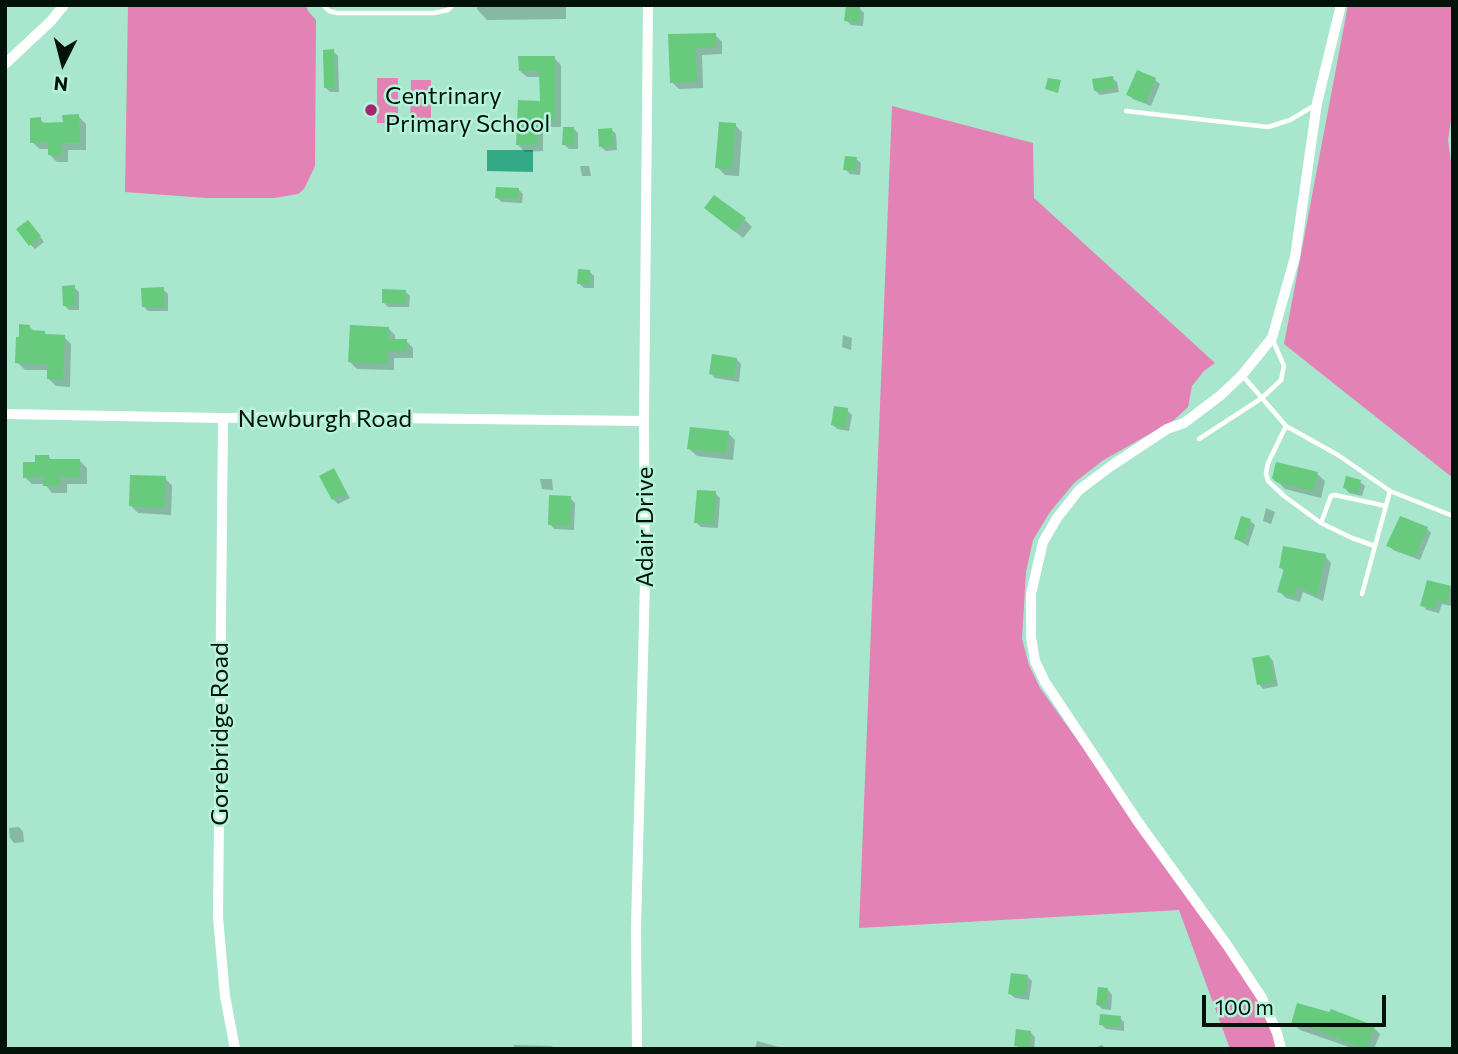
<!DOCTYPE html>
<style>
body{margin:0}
#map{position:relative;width:1458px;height:1054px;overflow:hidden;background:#a8e6ce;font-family:Commissioner,sans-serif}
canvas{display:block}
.frame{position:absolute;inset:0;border:7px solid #00120a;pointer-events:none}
.north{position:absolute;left:28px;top:28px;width:70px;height:70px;-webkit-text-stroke:5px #b5f3db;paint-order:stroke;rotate:186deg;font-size:19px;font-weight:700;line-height:28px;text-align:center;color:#00120a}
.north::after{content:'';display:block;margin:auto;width:24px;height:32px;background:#00120a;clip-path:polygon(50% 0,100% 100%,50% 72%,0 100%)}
.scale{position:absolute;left:1202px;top:995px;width:184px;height:32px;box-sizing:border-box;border:4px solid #00120a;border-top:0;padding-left:9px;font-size:21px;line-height:24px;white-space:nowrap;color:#00120a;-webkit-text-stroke:5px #b5f3db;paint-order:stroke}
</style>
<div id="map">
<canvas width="1458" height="1054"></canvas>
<div class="frame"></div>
<div class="north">N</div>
<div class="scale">100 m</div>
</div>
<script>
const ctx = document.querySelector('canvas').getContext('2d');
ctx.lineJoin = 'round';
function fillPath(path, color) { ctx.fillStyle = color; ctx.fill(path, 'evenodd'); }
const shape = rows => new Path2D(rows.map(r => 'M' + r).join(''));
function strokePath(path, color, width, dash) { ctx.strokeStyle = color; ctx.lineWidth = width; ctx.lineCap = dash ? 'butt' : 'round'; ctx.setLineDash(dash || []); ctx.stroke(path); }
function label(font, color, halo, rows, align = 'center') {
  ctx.font = font + ' Commissioner,sans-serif'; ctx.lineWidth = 5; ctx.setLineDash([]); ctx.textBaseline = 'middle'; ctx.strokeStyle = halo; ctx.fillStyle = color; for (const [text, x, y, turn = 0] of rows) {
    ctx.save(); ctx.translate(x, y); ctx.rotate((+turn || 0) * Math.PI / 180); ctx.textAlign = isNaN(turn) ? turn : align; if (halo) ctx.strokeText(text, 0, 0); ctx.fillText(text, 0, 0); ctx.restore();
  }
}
fillPath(shape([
 [128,5,306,5,308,11,316,20,315,166,304,189,298,194,274,198,206,198,125,192],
 [1348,5,1453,5,1453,106,1448,140,1453,177,1453,478,1284,344],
 [377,78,398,78,398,123,377,123],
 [411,80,431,80,431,124,410,124],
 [892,106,1033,143,1034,198,1215,363,1204,371,1192,386,1188,407,1174,420,1102,461,1074,483,1050,512,1033,540,1026,572,1022,639,1029,665,1040,688,1226,947,1260,999,1278,1049,1230,1049,1179,910,859,928]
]), '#e382b5');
fillPath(shape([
 [487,150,533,150,533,172,487,171]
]), '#34a986');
fillPath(shape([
 [477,5,566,5,566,19,487,20,477,9],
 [860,9,864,13,863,26,851,25,846,20],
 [715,35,722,42,722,54,702,55,703,88,679,89,672,82,670,36],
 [333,51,338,56,339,92,330,92,325,87],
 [554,58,561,65,561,127,543,127,543,151,525,152,518,145,541,103,541,77,527,77,520,71],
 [1137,72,1155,80,1160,84,1151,106,1133,99,1128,94],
 [1112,78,1117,82,1119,92,1100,95,1095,90],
 [78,116,86,124,86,150,68,150,68,162,57,162,49,154,49,149,40,149,32,142,40,119,45,124,64,124],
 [735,125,742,132,739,176,725,175,717,167],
 [574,129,578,133,578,149,569,149,564,144],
 [612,130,616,134,617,150,606,151,601,147],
 [856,159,861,163,860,175,850,174,845,169],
 [580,166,589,166,591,176,582,176],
 [518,189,523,194,522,203,502,202,497,198],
 [706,208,745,220,752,227,743,238],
 [33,227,44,242,35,249,30,244],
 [590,272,594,276,594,288,584,288,579,283],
 [74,287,79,292,79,310,69,310,64,305],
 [163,289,168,294,168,311,148,311,144,307],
 [405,291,410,296,409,307,388,307,383,302],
 [29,326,35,332,44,332,48,336,64,337,71,344,70,387,56,386,49,379,49,370,25,370,17,362,20,339],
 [388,328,395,335,395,341,406,341,413,348,413,358,394,358,394,370,357,369,350,362],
 [843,335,852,338,851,350,842,347],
 [736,359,741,364,739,382,715,378,711,374],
 [847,410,852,415,849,431,837,429,833,425],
 [728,433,735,440,733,460,697,456,689,449],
 [49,457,53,461,80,461,87,468,87,484,67,484,67,493,52,493,45,484,32,484,25,477,37,463],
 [333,470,350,498,338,504,333,499],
 [1317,474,1325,481,1321,498,1285,489,1274,478],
 [165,478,172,486,171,515,138,513,131,506],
 [540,479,552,479,553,490,542,489],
 [1360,482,1365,486,1362,496,1349,493,1345,488],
 [715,493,720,498,718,528,701,527,696,522],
 [570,498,575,503,574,530,554,529,550,524],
 [1266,508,1275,512,1271,524,1263,521],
 [1250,521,1255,525,1248,546,1236,539],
 [1427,529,1431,533,1420,560,1393,550,1389,545],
 [1325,556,1331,563,1323,601,1303,592,1300,602,1286,598,1279,591,1285,572,1281,568],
 [1451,588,1453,590,1452,606,1442,604,1439,613,1427,610,1422,605],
 [1269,656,1273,661,1278,686,1263,689,1259,684],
 [19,827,23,832,24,842,14,843,10,838,9,828],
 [1027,976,1032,981,1029,1000,1015,998,1010,994],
 [1108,990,1112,995,1111,1010,1102,1009,1098,1005],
 [1120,1018,1124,1022,1124,1031,1106,1029,1101,1024],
 [1293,1023,1374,1028,1380,1034,1374,1049,1355,1049,1300,1030],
 [1030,1032,1035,1037,1034,1049,1020,1049,1016,1045],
 [757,1041,786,1049,755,1049],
 [514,1045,552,1046,555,1049,514,1049],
 [1102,1045,1106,1049,1091,1049]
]), '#0003');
fillPath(shape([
 [846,6,860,7,859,22,844,21],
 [716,33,716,47,696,48,697,81,670,83,668,34],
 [334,49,335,88,324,88,323,50],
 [518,56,555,56,555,121,537,121,537,145,516,145,518,100,540,101,539,71,519,71],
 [1137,70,1156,78,1146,103,1126,95],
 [1113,76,1115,88,1094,91,1092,79],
 [1048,78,1061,80,1058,93,1045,89],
 [79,114,80,143,61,143,62,155,48,155,48,142,30,143,30,118,41,117,41,123,63,122,62,115],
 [719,122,736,123,732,169,715,168],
 [563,127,574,127,574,145,562,145],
 [612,128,613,146,599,147,598,129],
 [845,156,857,157,855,171,843,170],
 [496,187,519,188,518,199,495,198],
 [714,195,746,218,735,232,704,208],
 [28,220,41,236,29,246,16,229],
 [578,269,590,270,590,284,577,284],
 [75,285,75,306,63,306,62,286],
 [164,287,164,307,142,307,141,288],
 [382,289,406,290,405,304,382,303],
 [19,324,30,325,30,330,45,331,45,334,65,335,63,380,47,379,47,364,15,363,16,337,19,337],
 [350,325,389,327,388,339,407,339,407,352,388,351,387,364,348,362],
 [712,354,737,358,734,378,709,374],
 [834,406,848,408,845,428,831,425],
 [690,427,729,431,726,453,687,449],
 [35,455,49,455,49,459,80,459,80,477,60,477,60,486,43,486,43,477,23,478,23,462,35,462],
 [1276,462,1318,472,1313,491,1276,482,1272,478],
 [334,468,347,493,332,500,319,476],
 [130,475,166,476,164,508,129,506],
 [1346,476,1361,480,1358,493,1343,488],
 [697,490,716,491,714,524,694,523],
 [549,495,571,496,570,526,548,525],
 [1241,516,1251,519,1244,542,1234,539],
 [1400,516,1428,527,1415,557,1386,546],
 [1283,546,1326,554,1317,596,1297,586,1294,597,1277,592,1284,569,1279,568],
 [1427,580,1451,586,1447,603,1437,600,1435,609,1420,606],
 [1269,655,1275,682,1257,685,1252,658],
 [1011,973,1028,975,1025,996,1008,994],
 [1098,987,1108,988,1106,1006,1096,1005],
 [1297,1003,1329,1012,1331,1009,1375,1026,1365,1049,1317,1030,1291,1024],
 [1100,1014,1121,1016,1119,1027,1099,1025],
 [1016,1029,1031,1031,1029,1047,1014,1046]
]), '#68ca7c');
strokePath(shape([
 [323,5,329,11,337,13,434,13,448,10,453,5],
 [1126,111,1268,127,1290,120,1317,104],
 [1243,376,1286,426,1338,455,1390,491,1453,516],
 [1286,426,1268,463,1266,473,1268,481,1284,496,1321,523,1352,538,1375,546],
 [1199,439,1262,398,1281,380,1284,366,1272,338],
 [1321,523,1331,496,1335,495,1386,506],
 [1362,594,1390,491]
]), '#fff', 4.5);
strokePath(shape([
 [5,64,51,21,64,5],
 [5,414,223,418,301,417,644,421],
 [223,418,218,917,225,996,235,1049],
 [637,1049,636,927,645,582,644,421,648,5],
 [1281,1049,1277,1033,1262,998,1227,945,1138,822,1045,682,1035,661,1031,637,1031,594,1043,542,1057,518,1079,490,1111,466,1167,429,1184,423,1221,395,1242,375,1272,338,1295,257,1317,103,1341,5]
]), '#fff', 10);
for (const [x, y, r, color] of [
 [371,110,7,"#a52372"]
]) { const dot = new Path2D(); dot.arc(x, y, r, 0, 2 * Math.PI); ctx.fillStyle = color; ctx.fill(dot); strokePath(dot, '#b5f3db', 2.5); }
label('24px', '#00120a', '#b5f3db', [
 ["Centrinary",385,96],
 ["Primary School",385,124]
], 'left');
label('24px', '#00120a', '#b5f3db', [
 ["Newburgh Road",325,419],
 ["Adair Drive",645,527,-90],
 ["Gorebridge Road",220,734,-90]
]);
</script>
